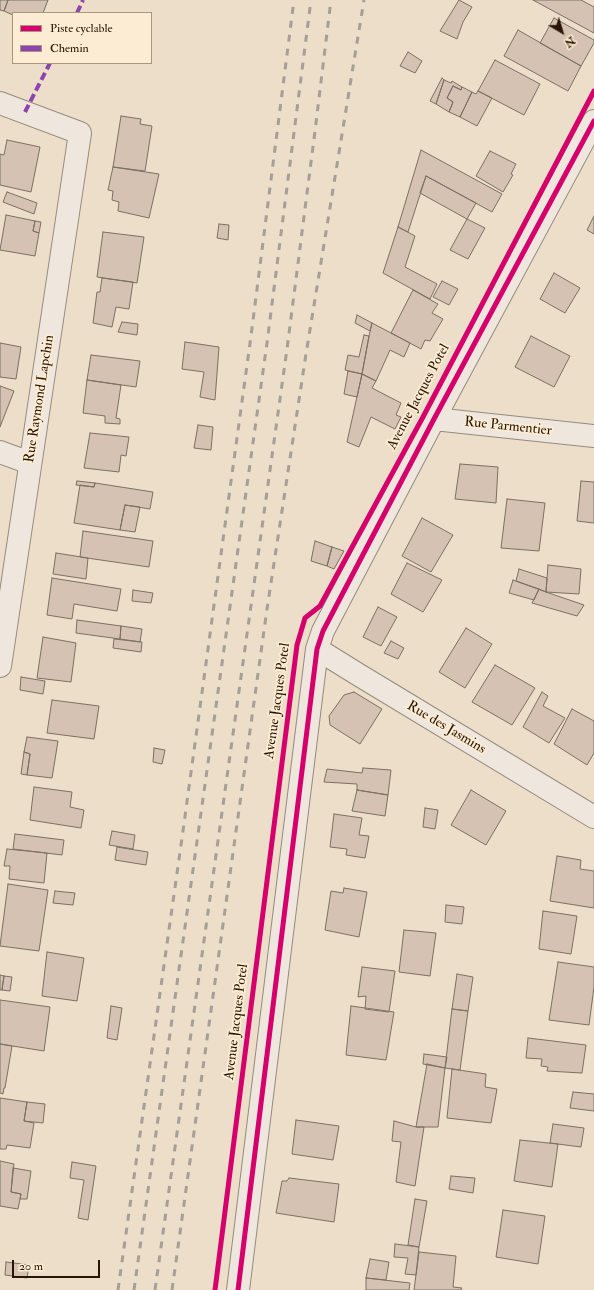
<!DOCTYPE html>
<style>
body{margin:0}
#map{position:relative;width:594px;height:1290px;overflow:hidden;background:#ecdec9;font-family:"IM FELL Double Pica",serif}
canvas{display:block}
.legend{position:absolute;left:12px;top:12px;width:140px;height:52px;box-sizing:border-box;background:#fcecd3;border:1px solid #a79680;margin:0;padding:5px 7px;list-style:none;font-size:12px;color:#281603}
.legend li{display:flex;align-items:center;gap:8px;height:20px}
.legend b{width:20px;border:1px solid #a79680}
.north{position:absolute;left:542px;top:12px;width:40px;height:40px;-webkit-text-stroke:3px #fcecd3;paint-order:stroke;rotate:142deg;font-size:11px;font-weight:700;line-height:16px;text-align:center;color:#281603}
.north::after{content:'';display:block;margin:auto;width:14px;height:18px;background:#281603;clip-path:polygon(50% 0,100% 100%,50% 72%,0 100%)}
.scale{position:absolute;left:12px;top:1260px;width:88px;height:18px;box-sizing:border-box;border:2px solid #281603;border-top:0;padding-left:5px;font-size:12px;line-height:14px;white-space:nowrap;color:#281603;-webkit-text-stroke:3px #fcecd3;paint-order:stroke}
</style>
<div id="map">
<canvas width="594" height="1290"></canvas>
<ul class="legend">
<li><b style="height:5px;background:#d6006c"></b>Piste cyclable</li>
<li><b style="height:5px;background:#8e44ad"></b>Chemin</li>
</ul>
<div class="north">N</div>
<div class="scale">20 m</div>
</div>
<script>
const ctx = document.querySelector('canvas').getContext('2d');
ctx.lineJoin = 'round';
function fillPath(path, color) { ctx.fillStyle = color; ctx.fill(path, 'evenodd'); }
const shape = rows => new Path2D(rows.map(r => 'M' + r).join(''));
function strokePath(path, color, width, dash) { ctx.strokeStyle = color; ctx.lineWidth = width; ctx.lineCap = dash ? 'butt' : 'round'; ctx.setLineDash(dash || []); ctx.stroke(path); }
function label(font, color, halo, rows, align = 'center') {
  ctx.font = font + ' "IM FELL Double Pica",serif'; ctx.lineWidth = 3.5; ctx.setLineDash([]); ctx.textBaseline = 'middle'; ctx.strokeStyle = halo; ctx.fillStyle = color; for (const [text, x, y, turn = 0] of rows) {
    ctx.save(); ctx.translate(x, y); ctx.rotate((+turn || 0) * Math.PI / 180); ctx.textAlign = isNaN(turn) ? turn : align; if (halo) ctx.strokeText(text, 0, 0); ctx.fillText(text, 0, 0); ctx.restore();
  }
}
const building = shape([
 [0,0,8,0,4,11,0,10,0,0],
 [8,0,48,0,43,13,13,13,13,15,4,11,8,0],
 [459,0,472,7,463,22,457,39,440,31,459,0],
 [533,0,581,0,594,7,594,33,533,0],
 [554,18,594,40,594,43,581,66,540,43,554,18],
 [518,30,581,66,568,91,504,56,518,30],
 [408,52,422,61,415,73,400,66,408,52],
 [495,60,540,84,524,115,478,91,495,60],
 [442,78,444,80,436,104,430,101,442,78],
 [444,80,451,83,452,81,462,87,461,90,453,86,447,98,453,102,449,112,436,104,444,80],
 [453,86,461,90,462,87,472,92,460,117,449,112,453,102,447,98,453,86],
 [478,91,492,98,477,126,460,117,472,92,476,94,478,91],
 [121,116,141,119,140,124,152,126,145,171,113,167,121,116],
 [7,140,40,147,31,192,0,185,0,154,4,155,7,140],
 [421,150,502,194,492,212,426,176,408,232,398,227,421,150],
 [490,151,516,164,511,174,513,175,503,192,476,176,490,151],
 [113,167,159,174,149,218,118,211,119,202,112,200,113,191,108,190,113,167],
 [426,176,476,203,467,219,420,193,426,176],
 [7,192,37,203,34,214,3,202,7,192],
 [6,215,35,221,33,231,39,233,35,256,0,250,6,215],
 [594,216,594,234,587,230,594,216],
 [467,219,485,228,468,259,450,250,467,219],
 [35,221,41,222,39,233,33,231,35,221],
 [219,224,229,225,228,240,217,238,219,224],
 [398,227,415,236,405,267,437,284,430,299,383,273,398,227],
 [103,232,144,237,137,283,97,277,103,232],
 [554,273,580,288,565,313,540,299,554,273],
 [102,278,133,282,129,309,116,307,112,327,93,323,97,292,100,292,102,278],
 [442,281,458,289,449,305,433,297,442,281],
 [413,290,438,304,432,313,443,319,430,341,425,340,421,349,391,333,413,290],
 [357,315,372,323,370,331,355,323,357,315],
 [122,322,138,324,137,335,118,332,122,322],
 [372,323,410,343,404,357,390,350,376,381,362,374,369,336,372,323],
 [364,335,369,336,362,374,345,370,348,355,359,357,364,335],
 [531,336,570,356,554,387,515,367,531,336],
 [185,342,219,347,215,400,200,397,204,372,182,369,185,342],
 [0,343,21,347,16,379,0,377,0,343],
 [91,355,140,361,136,387,87,380,91,355],
 [348,371,362,374,357,397,344,394,348,371],
 [362,374,376,381,372,388,401,403,396,415,401,417,395,429,371,417,359,447,347,442,362,374],
 [87,380,121,385,116,418,120,419,120,424,105,423,105,416,83,413,87,380],
 [0,386,14,391,0,427,0,386],
 [198,425,213,427,211,450,194,448,198,425],
 [90,433,129,437,126,456,121,455,119,472,84,468,90,433],
 [460,464,498,467,496,503,455,499,460,464],
 [77,481,95,483,94,487,76,485,77,481],
 [581,481,594,482,594,523,577,521,581,481],
 [95,483,153,492,150,509,125,505,120,530,74,523,80,485,94,487,95,483],
 [507,499,545,503,539,551,501,548,507,499],
 [125,505,140,507,135,532,120,530,125,505],
 [422,518,453,535,431,572,402,556,422,518],
 [83,531,153,541,149,567,80,557,83,531],
 [315,541,332,547,327,566,311,561,315,541],
 [332,547,344,551,334,569,327,566,332,547],
 [56,553,88,558,86,579,53,574,56,553],
 [407,563,442,580,423,612,391,594,407,563],
 [548,565,581,569,579,594,546,592,548,565],
 [519,569,547,578,546,592,516,581,519,569],
 [52,578,121,589,117,611,74,604,72,619,47,615,52,578],
 [513,580,539,589,534,600,509,593,513,580],
 [539,589,546,592,584,605,577,616,532,603,539,589],
 [133,590,153,593,151,603,132,601,133,590],
 [378,607,397,617,381,646,363,637,378,607],
 [77,620,121,626,120,639,76,633,77,620],
 [121,626,142,629,140,642,120,639,121,626],
 [466,628,492,644,465,688,439,672,466,628],
 [43,637,76,643,71,682,37,678,43,637],
 [114,639,142,642,141,652,113,648,114,639],
 [391,641,404,648,398,659,384,653,391,641],
 [495,665,535,688,512,725,472,702,495,665],
 [21,677,45,681,43,694,20,690,21,677],
 [354,692,382,709,360,744,330,725,329,716,344,695,354,692],
 [542,692,548,696,543,706,565,718,549,743,523,727,542,692],
 [52,700,99,706,94,739,47,733,52,700],
 [572,709,594,721,594,753,587,765,554,744,572,709],
 [27,737,58,741,52,778,27,775,30,754,24,752,27,737],
 [154,748,165,750,162,764,153,762,154,748],
 [24,752,30,754,27,775,21,774,24,752],
 [363,768,391,770,388,795,357,790,357,784,324,782,327,769,362,773,363,768],
 [34,787,72,792,70,807,84,810,81,828,30,820,34,787],
 [357,790,388,795,385,816,352,811,357,790],
 [471,790,506,811,486,845,451,825,471,790],
 [425,808,438,810,435,829,423,827,425,808],
 [334,814,362,818,359,835,369,836,365,858,346,855,347,849,330,847,334,814],
 [112,831,135,835,133,849,109,845,112,831],
 [15,834,64,840,62,855,13,849,15,834],
 [117,847,148,852,146,865,115,860,117,847],
 [7,849,47,853,44,883,9,879,10,866,4,866,7,849],
 [557,856,581,860,580,869,594,871,594,908,550,901,557,856],
 [8,884,48,890,39,951,0,946,8,884],
 [344,888,367,892,359,937,325,930,331,891,343,893,344,888],
 [55,891,75,893,73,905,53,903,55,891],
 [446,905,464,907,462,924,445,922,446,905],
 [543,911,577,916,571,954,539,949,543,911],
 [404,930,436,933,430,976,399,972,404,930],
 [47,952,84,958,77,1001,42,996,47,952],
 [558,962,594,967,594,987,589,1025,549,1020,558,962],
 [362,967,395,971,389,1012,365,1009,366,996,358,997,362,967],
 [457,974,473,977,468,1011,452,1009,457,974],
 [0,975,4,976,2,990,0,990,0,975],
 [4,976,12,977,10,991,2,990,4,976],
 [0,1000,50,1007,44,1051,0,1044,0,1000],
 [111,1006,122,1008,117,1040,107,1038,111,1006],
 [351,1006,394,1012,386,1060,346,1055,351,1006],
 [452,1009,468,1011,460,1070,445,1068,452,1009],
 [528,1038,586,1045,582,1073,547,1071,548,1067,541,1066,542,1059,526,1058,528,1038],
 [0,1044,12,1046,5,1088,4,1088,3,1094,0,1093,0,1044],
 [424,1054,447,1057,445,1068,423,1064,424,1054],
 [427,1064,445,1068,438,1127,416,1127,427,1064],
 [452,1069,486,1074,485,1087,497,1089,491,1123,447,1118,452,1069],
 [573,1092,594,1094,594,1111,570,1108,573,1092],
 [0,1098,27,1102,24,1121,34,1123,30,1148,7,1145,6,1149,0,1149,0,1098],
 [27,1102,45,1104,43,1123,24,1121,27,1102],
 [296,1120,339,1126,333,1160,292,1154,296,1120],
 [394,1121,416,1127,424,1127,415,1186,396,1182,401,1142,392,1141,394,1121],
 [553,1124,584,1128,581,1147,550,1143,553,1124],
 [520,1140,558,1144,552,1187,514,1181,520,1140],
 [0,1161,14,1164,11,1192,21,1194,18,1209,0,1206,0,1161],
 [72,1162,96,1166,88,1220,78,1218,84,1180,70,1178,72,1162],
 [13,1168,31,1171,27,1199,20,1199,21,1194,11,1192,13,1168],
 [451,1176,475,1178,473,1193,449,1189,451,1176],
 [289,1178,339,1184,334,1222,276,1213,282,1181,287,1181,289,1178],
 [415,1199,427,1201,419,1247,408,1245,415,1199],
 [503,1210,545,1216,538,1264,496,1257,503,1210],
 [395,1244,419,1247,416,1275,405,1274,408,1258,394,1257,395,1244],
 [419,1252,456,1256,453,1287,462,1288,461,1290,414,1290,419,1252],
 [370,1259,389,1262,386,1280,366,1278,370,1259],
 [6,1262,29,1265,27,1278,5,1275,6,1262],
 [366,1278,410,1283,409,1290,366,1290,366,1278]
]);
fillPath(building, '#d5c2b2');
strokePath(building, '#7a7063', 1);
const minor = shape([
 [0,103,80,133,0,666],
 [434,419,594,436],
 [0,452,30,463],
 [317,649,359,675,594,817],
 [238,1290,317,649,323,631,434,419,594,121]
]);
strokePath(minor, '#958b7d', 24);
strokePath(minor, '#efe7dd', 22);
strokePath(shape([
 [118,1290,182,838,251,336,294,0],
 [134,1290,267,343,311,0],
 [155,1290,287,349,315,131,331,0],
 [172,1290,267,609,306,354,364,0]
]), '#a69f96', 3, [7, 7]);
strokePath(shape([
 [77,13,83,0],
 [25,112,50,63]
]), '#8e44ad', 4, [8, 4]);
strokePath(shape([
 [215,1290,297,645,305,618,320,606,423,417,594,91],
 [238,1290,317,649,323,631,434,419,594,121]
]), '#d6006c', 5);
label('14px', '#281603', '#fcecd3', [
 ["Avenue Jacques Potel",419,397,-62],
 ["Rue Raymond Lapchin",40,399,-81],
 ["Rue Parmentier",508,427,6],
 ["Avenue Jacques Potel",278,701,-82],
 ["Rue des Jasmins",446,728,31],
 ["Avenue Jacques Potel",237,1022,-83]
]);
</script>
